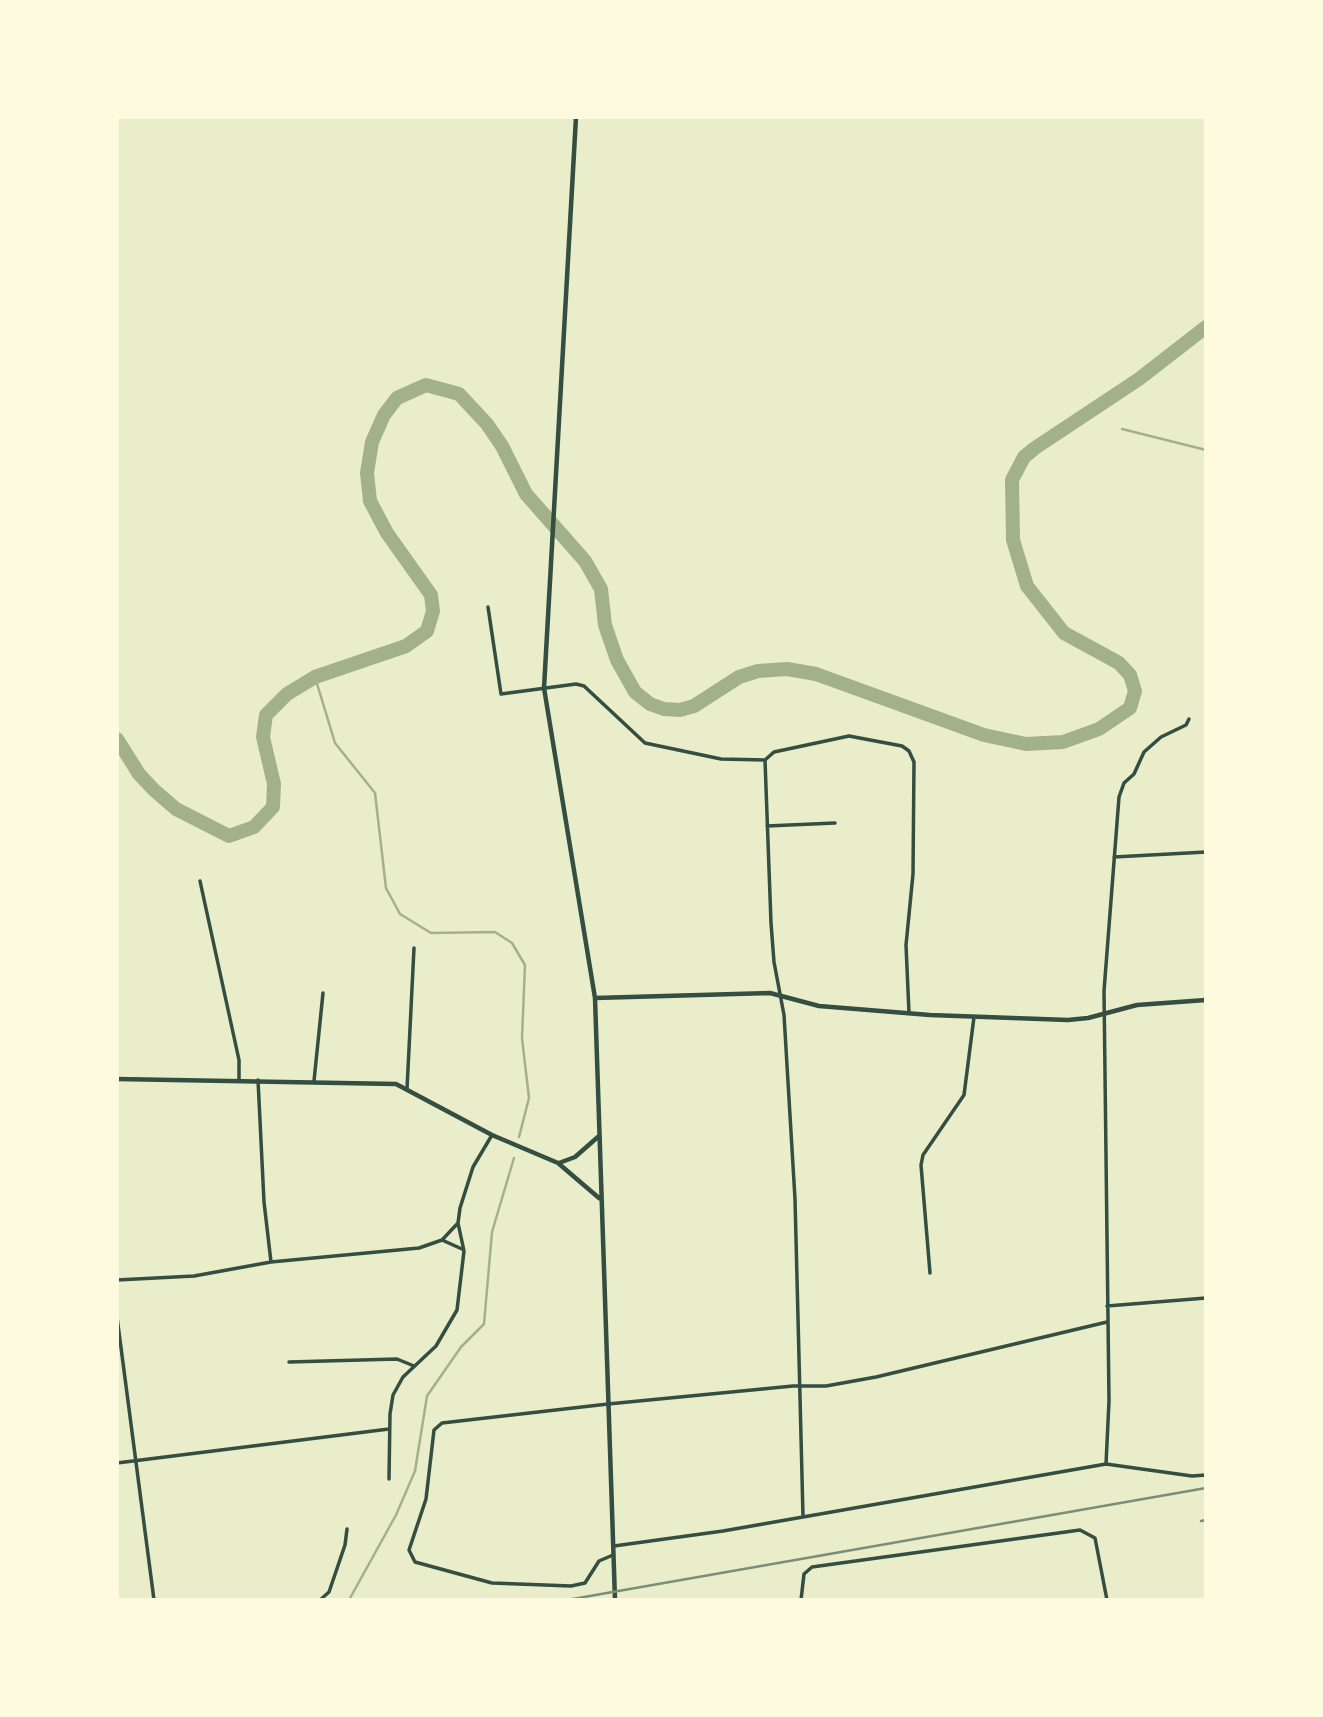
<!DOCTYPE html>
<style>
body{margin:0}
#map{position:relative;width:1323px;height:1717px;overflow:hidden;background:#e9edc9;font-family:"Alegreya Sans",sans-serif}
canvas{display:block}
.frame{position:absolute;inset:0;border:119px solid #fefae0;pointer-events:none}
</style>
<div id="map">
<canvas width="1323" height="1717"></canvas>
<div class="frame"></div>
</div>
<script>
const ctx = document.querySelector('canvas').getContext('2d');
ctx.lineJoin = 'round';
const shape = rows => new Path2D(rows.map(r => 'M' + r).join(''));
function strokePath(path, color, width, dash) { ctx.strokeStyle = color; ctx.lineWidth = width; ctx.lineCap = dash ? 'butt' : 'round'; ctx.setLineDash(dash || []); ctx.stroke(path); }
strokePath(shape([
 [1122,429,1206,450],
 [315,677,335,743,375,793,386,888,400,914,431,933,495,932,512,943,525,965,522,1038,529,1098,519,1137],
 [349,1600,396,1515,415,1471,427,1396,461,1347,484,1324,492,1232,514,1158]
]), '#a3b18a', 2.5);
strokePath(shape([
 [117,739,139,774,154,790,176,809,229,836,254,827,273,807,274,784,263,737,266,715,287,694,315,677,406,646,427,631,433,611,431,595,387,533,370,501,367,473,372,442,384,415,397,398,426,385,459,394,487,424,502,446,526,494,585,561,601,589,605,625,617,660,635,692,650,704,664,709,680,710,694,706,739,677,758,671,787,669,816,674,984,735,1026,744,1063,742,1099,729,1130,708,1135,691,1130,675,1119,663,1064,633,1027,586,1013,540,1012,480,1024,457,1035,448,1139,379,1206,327]
]), '#a3b18a', 14);
strokePath(shape([
 [488,607,501,694,576,684,584,686,645,743,721,759,765,760,774,752,849,736,902,746,909,751,914,762,913,874,906,945,909,1013],
 [765,760,771,923,774,962,784,1015,795,1199,803,1516],
 [767,826,835,823],
 [1114,857,1206,852],
 [200,881,239,1060,239,1081],
 [258,1080,264,1202,271,1262],
 [314,1081,323,993],
 [407,1089,414,948],
 [442,1240,462,1249],
 [930,1273,921,1165,923,1155,964,1095,974,1017],
 [117,1280,194,1276,271,1262,419,1248,442,1240,458,1223],
 [1107,1306,1206,1298],
 [117,1317,154,1600],
 [289,1362,397,1359,414,1366],
 [117,1463,389,1429],
 [1106,1464,1109,1401,1104,991,1119,797,1124,783,1134,774,1144,752,1161,737,1186,725,1189,719],
 [389,1479,390,1414,393,1395,403,1377,436,1346,457,1310,464,1251,458,1223,460,1208,473,1167,492,1135],
 [614,1546,723,1531,1106,1464,1192,1476,1206,1475],
 [613,1555,599,1561,585,1583,571,1586,492,1583,415,1562,409,1550,426,1499,434,1430,442,1423,608,1404,793,1386,826,1386,876,1377,1107,1322],
 [320,1600,329,1592,345,1545,347,1529],
 [801,1600,804,1574,812,1567,1080,1530,1095,1538,1107,1600]
]), '#344e41', 3.5);
strokePath(shape([
 [576,117,544,688,595,998,615,1600],
 [595,998,770,993,819,1006,930,1015,1068,1020,1088,1018,1137,1005,1206,1000],
 [117,1079,396,1084,492,1135,558,1163,599,1198],
 [559,1163,575,1157,599,1136]
]), '#344e41', 4.5);
strokePath(shape([
 [1201,1521,1206,1520],
 [567,1600,1206,1488]
]), '#7c8e77', 2.5);
</script>
